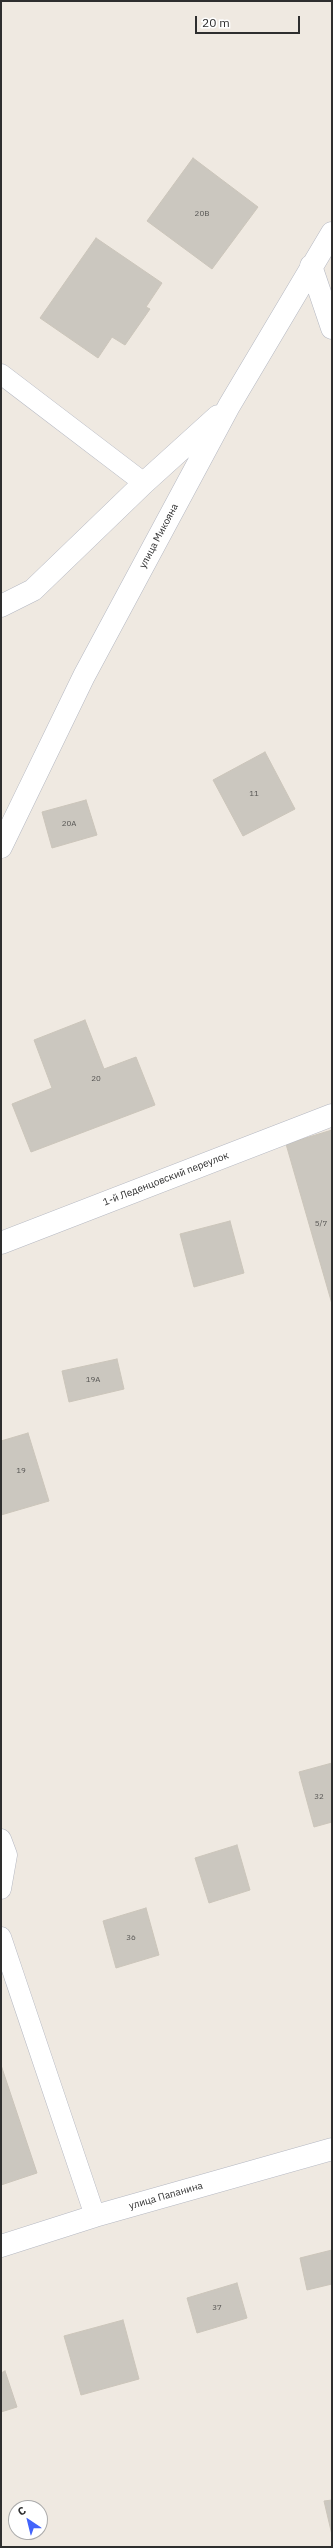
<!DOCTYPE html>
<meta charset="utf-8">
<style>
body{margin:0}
#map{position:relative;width:333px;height:2548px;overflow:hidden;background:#efe9e1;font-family:"IBM Plex Sans",sans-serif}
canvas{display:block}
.frame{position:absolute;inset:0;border:2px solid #2e2e2e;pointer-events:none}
.north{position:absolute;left:8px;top:2500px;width:40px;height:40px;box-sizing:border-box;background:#fff;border:1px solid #ababab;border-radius:50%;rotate:325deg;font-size:11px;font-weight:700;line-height:16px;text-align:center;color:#2e2e2e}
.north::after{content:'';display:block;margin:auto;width:14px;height:18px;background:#4264fb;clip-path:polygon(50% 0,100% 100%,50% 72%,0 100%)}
.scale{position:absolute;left:195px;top:16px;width:105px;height:18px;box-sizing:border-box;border:2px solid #2e2e2e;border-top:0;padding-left:5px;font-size:12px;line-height:14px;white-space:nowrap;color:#2e2e2e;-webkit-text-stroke:3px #fff;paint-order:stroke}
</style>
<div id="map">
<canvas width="333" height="2548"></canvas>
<div class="frame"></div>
<div class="north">С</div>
<div class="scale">20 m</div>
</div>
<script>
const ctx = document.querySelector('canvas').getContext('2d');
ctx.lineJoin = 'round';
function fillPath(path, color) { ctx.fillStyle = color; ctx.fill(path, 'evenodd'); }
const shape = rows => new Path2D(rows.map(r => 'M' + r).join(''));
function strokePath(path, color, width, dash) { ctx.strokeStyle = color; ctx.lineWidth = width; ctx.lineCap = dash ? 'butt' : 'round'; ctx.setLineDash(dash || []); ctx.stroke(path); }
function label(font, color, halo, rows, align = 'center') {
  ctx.font = font + ' "IBM Plex Sans",sans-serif'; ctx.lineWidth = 3.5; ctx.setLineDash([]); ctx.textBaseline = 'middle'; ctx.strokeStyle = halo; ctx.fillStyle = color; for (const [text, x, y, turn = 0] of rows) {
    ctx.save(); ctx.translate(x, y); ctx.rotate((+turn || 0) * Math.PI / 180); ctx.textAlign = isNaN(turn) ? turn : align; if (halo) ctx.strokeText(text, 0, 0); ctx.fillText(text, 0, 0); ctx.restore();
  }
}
const building = shape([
 [193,158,258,207,212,269,147,221,193,158],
 [96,238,162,283,146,307,150,309,125,345,112,337,98,358,40,318,96,238],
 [265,752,295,809,243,836,213,780,265,752],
 [86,800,97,835,52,848,42,812,86,800],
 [85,1020,104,1069,136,1057,155,1105,31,1152,12,1104,52,1088,34,1040,85,1020],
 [332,1130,332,1304,286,1144,332,1130],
 [230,1221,244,1273,194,1287,180,1234,230,1221],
 [117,1359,124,1389,69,1402,62,1371,117,1359],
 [28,1433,49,1501,1,1515,1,1441,28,1433],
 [332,1763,332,1822,314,1827,299,1772,332,1763],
 [237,1845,250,1890,209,1903,195,1858,237,1845],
 [146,1908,159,1955,116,1968,103,1921,146,1908],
 [1,2065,37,2173,1,2185,1,2065],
 [332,2250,332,2284,307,2290,300,2258,332,2250],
 [237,2283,247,2318,197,2333,187,2298,237,2283],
 [123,2320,139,2379,81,2395,64,2336,123,2320],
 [5,2371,17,2407,1,2412,1,2373,5,2371],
 [332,2500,332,2535,324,2501,332,2500]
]);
fillPath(building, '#cbc7bf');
strokePath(building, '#cbc5ba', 1);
const lane = shape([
 [1,374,144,483],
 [1,1839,7,1855,1,1889],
 [1,1937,95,2216]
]);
const street = shape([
 [311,266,332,328],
 [1,606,33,590,144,483,218,416],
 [1,847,84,676,229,406,332,233],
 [1,1243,332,1115],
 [1,2246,95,2216,332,2149]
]);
strokePath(lane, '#b4b7c1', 21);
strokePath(street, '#b4b7c1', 23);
strokePath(lane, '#fff', 20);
strokePath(street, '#fff', 22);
label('8px', '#555452', null, [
 ["20В",202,214],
 ["11",254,794],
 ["20А",69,824],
 ["20",96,1079],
 ["5/7",321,1224],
 ["19А",93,1380],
 ["19",21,1471],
 ["32",319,1797],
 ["36",131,1938],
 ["37",217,2308]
]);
label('10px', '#2e2e2e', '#fff', [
 ["улица Микояна",159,536,-62],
 ["1-й Леденцовский переулок",166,1179,-21],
 ["улица Папанина",166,2196,-16]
]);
</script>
